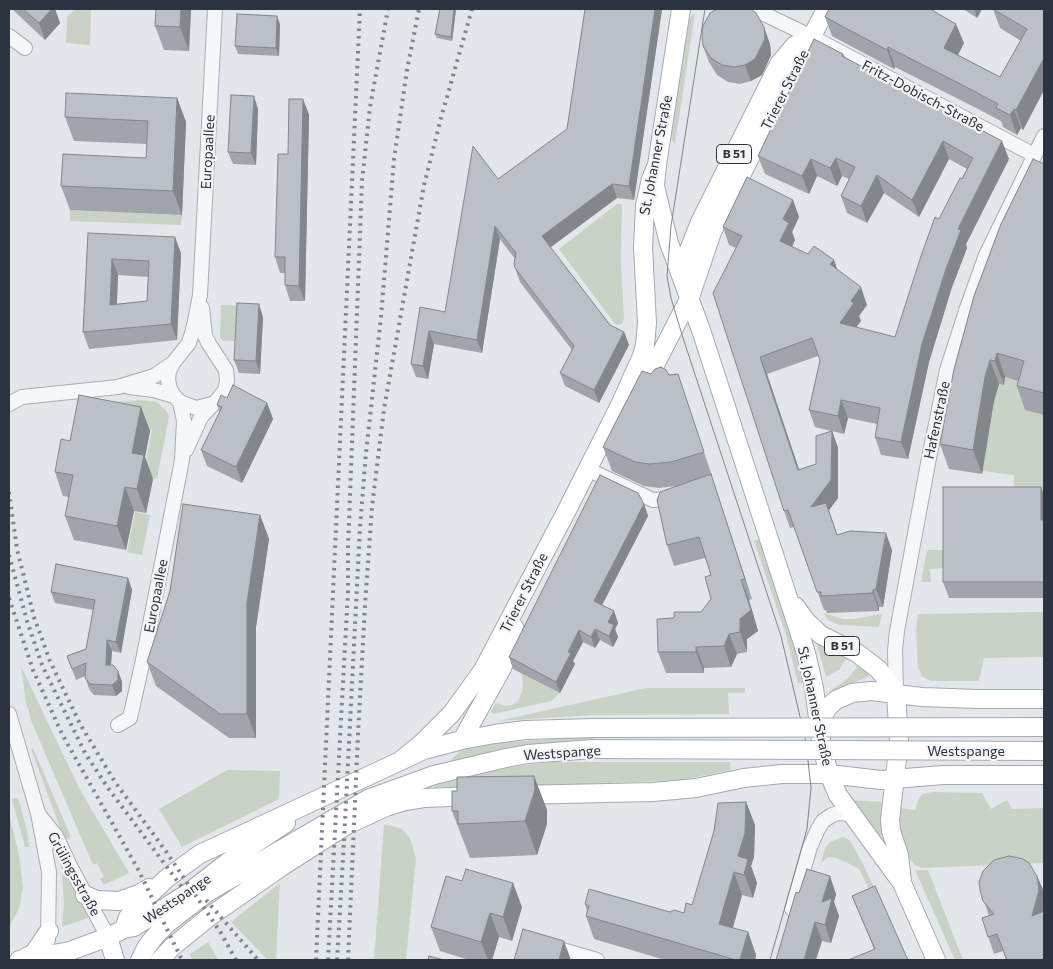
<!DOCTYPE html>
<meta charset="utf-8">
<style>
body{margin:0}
#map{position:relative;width:1053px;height:969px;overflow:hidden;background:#e3e6ea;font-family:Commissioner,sans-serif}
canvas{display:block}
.frame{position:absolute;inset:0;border:10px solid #2d3441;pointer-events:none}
</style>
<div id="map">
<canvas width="1053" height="969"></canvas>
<div class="frame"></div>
</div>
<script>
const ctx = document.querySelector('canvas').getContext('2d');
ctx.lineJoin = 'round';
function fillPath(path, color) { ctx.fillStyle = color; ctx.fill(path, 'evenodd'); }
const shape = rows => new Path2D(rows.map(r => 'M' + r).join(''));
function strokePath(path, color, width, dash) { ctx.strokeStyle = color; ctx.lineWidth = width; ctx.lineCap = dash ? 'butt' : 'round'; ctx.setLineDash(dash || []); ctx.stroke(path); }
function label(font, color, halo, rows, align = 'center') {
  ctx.font = font + ' Commissioner,sans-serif'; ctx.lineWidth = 4.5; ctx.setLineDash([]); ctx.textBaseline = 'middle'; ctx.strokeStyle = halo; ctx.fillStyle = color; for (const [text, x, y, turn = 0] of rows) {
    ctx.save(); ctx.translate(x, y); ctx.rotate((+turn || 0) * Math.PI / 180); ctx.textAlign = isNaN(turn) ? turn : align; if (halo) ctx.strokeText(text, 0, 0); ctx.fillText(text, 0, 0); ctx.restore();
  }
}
fillPath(shape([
 [75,9,91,9,90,45,66,43,67,17],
 [695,13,675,144,671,139,689,18],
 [617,204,621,204,622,206,621,261,624,319,622,324,618,325,615,324,559,249],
 [70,210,182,215,181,225,70,221],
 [221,305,253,306,238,341,223,341,220,337],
 [1016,372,1044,415,1044,504,1013,504,1014,475,982,471,993,409,989,407,999,384,1004,385,1005,377,1013,379],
 [142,400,156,402,166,410,169,416,157,479,143,476,152,430,88,417,90,404],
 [135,512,150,515,142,555,127,552],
 [760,539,791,635,804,683,798,683,786,635,754,541],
 [927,550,945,550,945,568,930,569,931,582,921,582],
 [1044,612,1044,657,984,658,979,681,931,681,923,677,918,668,916,631,918,614],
 [824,613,843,619,853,619,882,614,879,627,839,625,828,620],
 [818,640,847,657,839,670,826,677,817,644],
 [859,664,869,673,868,677,841,688,829,691,841,684,850,676],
 [21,666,79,788,129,873,104,885,100,879,104,877,97,863,93,865,32,723,26,703],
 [521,673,560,693,551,701,493,714,491,711,496,703,506,706,512,705,518,701,522,692,523,684],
 [646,688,745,688,745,693,728,693,729,714,593,715,498,721],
 [593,736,593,741,453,762,452,759,462,749,496,743],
 [33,748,71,837,65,841,31,749],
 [552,762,730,762,731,770,681,780,555,785,455,787,435,787,433,785,434,783,461,776,519,766],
 [227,770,280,771,279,799,182,847,159,809],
 [932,792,982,793,991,809,1007,800,1012,809,1044,808,1044,863,922,868,915,865,909,858,899,829,897,819,900,808,915,810,919,798,923,794],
 [18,798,27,830,29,847,25,847,12,799],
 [849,800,881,802,882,834,879,837,876,835],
 [9,814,19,855,23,888,19,908,9,928],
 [384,824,402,829,410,838,416,858,406,960,374,960],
 [843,837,848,839,852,844,862,862,877,894,872,895,859,869,848,863,836,858,828,857,821,863,825,848,830,842],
 [915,870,928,870,963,960,955,960],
 [62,873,64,873,91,917,62,927,64,904],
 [280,883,276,960,268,960,231,922],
 [208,942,218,960,192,960,190,954]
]), '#c9d3c5');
const minor = shape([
 [754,9,812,37,1034,155],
 [9,36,25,48],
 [129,387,154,390,174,396],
 [9,404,22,397,118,387,154,376,173,363],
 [212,404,196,408,180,402,174,396,170,389,168,380,169,371,173,363,189,343,194,326,200,295,215,9],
 [186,450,201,417,219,398,225,390,227,381,226,370,209,344,205,336,202,308],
 [587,469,653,500,674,499],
 [896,694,895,650,897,631,929,458,947,370,967,308,986,255,1044,136],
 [9,714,38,813,49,872,48,940],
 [118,725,130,718,143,660,182,460,184,421,180,402],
 [40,816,56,836,70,866,108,937],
 [792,909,810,847,818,829,823,821,832,815,838,813,851,814],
 [552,947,597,960]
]);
const major = shape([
 [657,165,655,186,658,199,669,243,701,330,806,653,814,688,822,747,829,774,838,795,902,883,936,960],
 [685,280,687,255,700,222,779,64,795,45,811,37],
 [637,393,640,391,656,363,690,297,712,232,826,9],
 [795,606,806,621,821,635,857,653,878,669,887,680,896,694,899,741,890,820,891,831,899,855,902,882],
 [820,725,827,708,836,700,852,693,871,691,922,697,978,699,1044,699],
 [462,740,502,668,512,641,514,627],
 [400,761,422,743,452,713,483,670,567,510,620,405,642,356,645,345,647,323,643,247,645,206,651,179,657,165,681,9],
 [517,795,653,792,696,788,744,778,782,774,829,774,881,780,943,775,1044,775],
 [85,895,97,900,119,901,139,894,149,888],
 [124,929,128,917,141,903,167,878,200,854,424,750,462,740,495,734,525,730,593,728],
 [108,937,115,960],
 [23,959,34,953,49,931],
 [19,960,70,951,108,937,124,929,134,927,188,893,233,858,286,823],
 [140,960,146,948,155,936,168,923,208,892,368,799,434,775,506,758,528,754,593,749],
 [160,960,172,947,209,917,281,867,347,825,386,807,405,801,424,798,476,796]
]);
strokePath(minor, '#a9adb4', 16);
strokePath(major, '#a4aab4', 20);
strokePath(minor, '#f6f7f9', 14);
strokePath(major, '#fff', 18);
strokePath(shape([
 [705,9,671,226,667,276,671,298,683,338,781,636,806,742,811,788,807,829,770,960]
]), '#7e8592', 1);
strokePath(shape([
 [9,492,17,549,34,617,50,661,80,724,115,782,165,850,221,933,236,960],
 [9,555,27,621,42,665,85,753,108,788,184,890],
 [9,598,33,670,62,734,139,871,182,960],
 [344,841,360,527,366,453,381,317,394,159,407,70,419,9],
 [206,900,258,960],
 [316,960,360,9],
 [328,960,348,591,348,548,362,181,370,107,388,9],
 [337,960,344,841],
 [348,960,358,735,365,605,372,507,384,409,424,185,441,118,472,9]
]), '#7e8592', 4, [2.5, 5]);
const majorBridge = shape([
 [593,728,1044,727],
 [593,749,1044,751]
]);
strokePath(majorBridge, '#a4aab4', 20, []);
strokePath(majorBridge, '#fff', 18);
fillPath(shape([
 [12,9,55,9,60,23,45,40],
 [156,9,191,9,189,51,164,50,155,26],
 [440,9,456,9,452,41,437,38,435,34],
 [583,9,662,9,634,200,617,198,550,247,610,325,624,332,629,345,599,403,565,386,560,373,572,350,520,282,515,268,515,259,500,239,482,353,434,344,428,379,416,377,411,364,420,307,445,312,498,179,567,129,585,10,584,10],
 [963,9,982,9,977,18],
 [993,9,1044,9,1044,90,1023,130,1021,128,1017,135,1003,127,1001,121,978,109,895,67,894,69,832,36,825,17,964,43,958,55,1000,77,1021,41,1000,28],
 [280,24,279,56,238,54,235,46],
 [770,44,771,55,762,75,751,81,740,84,728,82,717,75,709,62,703,46],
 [843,54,845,57,1009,159,966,244,967,248,952,287,929,362,908,459,881,455,875,437,877,424,848,418,844,434,832,431,838,448,838,498,829,510,837,535,892,550,883,607,879,607,879,611,827,613,826,610,824,610,794,527,790,528,784,511,736,248,729,245,723,227,793,200,799,217,792,232,795,240,792,247,808,254,834,260,837,269,867,305,859,316,861,321,856,327,895,337,939,219,967,169,949,159,919,217,884,193,867,223,847,213,841,196,849,179,842,176,837,186,817,176,809,194,765,174,758,156],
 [818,356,820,360,809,410,815,427,831,431,816,464,799,470,767,374],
 [177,98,186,122,182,215,70,210,61,186,146,158,147,144,74,141,65,117],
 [303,99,309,115,305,301,290,301,285,285,285,273,280,273,275,257,288,154],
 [258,109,256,165,233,164,228,152],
 [1044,164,1044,415,1025,410,1017,386,1018,381,1005,377,1004,385,999,384,994,401,982,474,949,469,940,444],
 [88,233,181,253,177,340,89,349,83,332],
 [118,275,148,277,147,301,117,304],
 [263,317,260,374,239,373,234,360],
 [651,374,669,375,678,374,712,476,711,476,752,599,749,600,758,631,747,639,747,652,737,654,731,667,704,668,704,673,666,673,658,652,674,618,701,612,711,599,711,575,705,558,674,566,667,545,677,486,659,488,644,486,612,471,603,447],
 [267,403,273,419,242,483,207,466,201,450,220,412,217,405],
 [141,407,150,431,145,457,153,479,146,513,134,511,126,550,74,540,65,516,69,497,63,496,55,472,70,441],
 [1041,487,1044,496,1044,598,949,598,943,582],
 [644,504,648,516,602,605,614,611,618,623,615,629,618,637,613,647,600,640,595,648,583,642,573,661,575,664,560,693,513,669,509,657],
 [260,515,269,539,256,627,256,738,229,738,156,686,147,662],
 [128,578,132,590,121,653,112,651,111,665,118,671,122,682,122,691,116,696,94,695,89,689,85,676,76,680,67,656,86,649,93,610,55,603,51,592],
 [534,776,547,810,547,824,537,855,470,858,452,811,457,791],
 [746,802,755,825,754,857,751,866,757,883,753,898,742,895,733,928,748,932,756,955,755,960,665,960,594,939,586,916,587,911,585,904,684,913,692,905],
 [446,876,522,907,512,941,499,937,492,960,469,960,440,951,431,927],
 [1037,876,1044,892,1044,960,1006,960,1003,951,994,954,982,918,989,916,980,890],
 [799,893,836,894,834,902,839,916,831,943,822,941],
 [852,896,908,960,874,949]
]), '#a1a4aa');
fillPath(shape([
 [52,9,55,9,60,23,45,40,39,23],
 [181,9,191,9,189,51,180,27],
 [454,9,456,9,452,41,451,37],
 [655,9,662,9,634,200,629,186],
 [974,9,982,9,977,18],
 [277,16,280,24,279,56,276,48],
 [956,24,964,43,951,68,944,48],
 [764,27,770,44,771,55,762,75,751,81,745,65],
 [888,47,895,67,894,69,887,50],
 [1044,58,1044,90,1023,130,1016,110],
 [254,96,258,109,256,165,251,153],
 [177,98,186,122,182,215,173,191],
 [303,99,309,115,305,301,299,286],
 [1014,109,1021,128,1017,135,1010,115],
 [943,141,949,159,919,217,912,200],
 [1002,141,1009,159,966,244,967,248,952,287,929,362,908,459,901,442,922,344,958,229],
 [836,158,842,176,837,186,830,168],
 [811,159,817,176,809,194,802,176],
 [877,175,884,193,867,223,861,206],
 [612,184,617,198,547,250,542,236],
 [793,200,799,217,792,232,795,240,786,259,780,241,783,219],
 [495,226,500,239,482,353,477,340],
 [175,237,181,253,177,340,171,324],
 [112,259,118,275,116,321,110,305],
 [834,260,840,278,830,264],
 [861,287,867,305,859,316,861,321,846,341,840,323,851,301],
 [259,304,263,317,260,374,256,361],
 [429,331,434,344,428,379,423,366],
 [624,332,629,345,599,403,594,390],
 [997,353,1005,377,1004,385,995,361],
 [760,357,767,374,805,487,798,470],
 [990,360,999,384,994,401,982,474,973,450,985,377],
 [841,400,848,418,844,434,838,416],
 [267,403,273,419,242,483,236,467],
 [141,407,150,431,145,457,153,479,146,513,137,489,132,453],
 [832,431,838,448,838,498,829,510,811,507],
 [711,474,718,495,752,599,745,579],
 [125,487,134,511,126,550,117,526],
 [1041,487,1044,496,1044,529,1041,520],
 [644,504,648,516,598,613,594,601],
 [260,515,269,539,256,627,256,738,247,714,247,603],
 [886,533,892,550,883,607,876,589],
 [128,578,132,590,121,653,116,642],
 [741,580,749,600,758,631,747,639,747,652,740,632],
 [873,590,879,607,879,611,873,593],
 [614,611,618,623,615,629,618,637,613,647,609,636,608,622],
 [595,629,600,640,595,648,591,637],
 [579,630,583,642,573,661,575,664,560,693,556,682,568,652],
 [729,634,737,654,731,667,724,646],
 [107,640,112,651,110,676,106,665],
 [696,647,704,668,704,673,696,652],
 [118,671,122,682,122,691,116,696,112,685],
 [534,776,547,810,547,824,537,855,525,821],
 [746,802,755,825,754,857,751,866,757,883,753,898,738,856],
 [734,872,742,895,727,947,719,924],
 [830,876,836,894,834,902,839,916,831,943,825,925,822,902],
 [1037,876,1044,892,1044,909,1038,933,1032,916],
 [513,883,522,907,512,941,503,917],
 [490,913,499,937,492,960,488,960,481,942],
 [815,922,822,941,816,960,804,960],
 [748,932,756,955,755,960,740,960],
 [564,941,571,960,559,960]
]), '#83868b');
const building = shape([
 [23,9,52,9,39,23,23,9],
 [156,9,181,9,180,27,155,26,156,9],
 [440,9,454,9,451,37,435,34,440,9],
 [585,9,655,9,629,186,612,184,542,236,610,325,624,332,594,390,560,373,574,346,515,268,514,264,516,253,495,226,477,340,429,331,423,366,411,364,420,307,445,312,473,146,498,179,567,129,585,9],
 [717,9,751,9,756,13,764,27,765,39,755,59,745,65,734,67,722,65,711,58,703,46,702,33,703,26,710,13,717,9],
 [829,9,930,9,956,24,944,48,1000,77,1027,29,993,9,1044,9,1044,58,1016,110,1014,109,1010,115,996,108,998,104,970,89,888,47,887,50,825,17,829,9],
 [237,14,277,16,276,48,235,46,237,14],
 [814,39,843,54,842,56,1002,141,958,229,961,230,946,269,922,344,901,442,875,437,880,408,841,400,838,416,809,410,820,360,812,338,760,357,798,470,816,464,816,436,832,431,831,480,811,507,826,503,837,535,850,531,886,533,876,589,873,590,873,593,821,596,821,592,817,592,788,510,784,511,713,293,742,236,723,227,747,177,793,200,783,219,789,223,780,241,808,254,814,246,834,260,830,264,861,287,851,301,854,303,840,323,895,337,921,256,935,217,939,219,960,178,962,179,973,158,943,141,912,200,877,175,861,206,841,196,855,167,836,158,830,168,811,159,802,176,758,156,814,39],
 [66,93,177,98,173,191,61,186,63,154,146,158,148,121,65,117,66,93],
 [231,95,254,96,251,153,228,152,231,95],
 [289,99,303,99,299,286,285,285,285,257,275,257,278,154,288,154,289,99],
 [1033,159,1044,164,1044,393,1017,386,1024,361,997,353,995,361,990,360,985,377,973,450,940,444,954,369,974,296,1001,224,1033,159],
 [88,233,175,237,171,324,83,332,88,233],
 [112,259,149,261,147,301,110,305,112,259],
 [237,303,259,304,256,361,234,360,237,303],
 [661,367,666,370,669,375,678,374,704,452,671,462,650,464,635,462,603,447,642,371,651,374,655,369,661,367],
 [233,385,267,403,236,467,201,450,222,407,217,405,221,395,227,398,233,385],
 [79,395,141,407,132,453,144,455,137,489,125,487,117,526,65,516,73,475,55,472,61,439,70,441,79,395],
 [711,474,745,579,741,580,751,610,740,619,740,632,729,634,724,646,696,647,696,652,658,652,657,619,674,618,674,612,701,612,711,599,705,577,711,575,699,537,667,545,657,500,660,492,711,474],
 [600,475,638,493,644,504,594,601,614,611,608,622,614,625,609,636,595,629,591,637,579,630,568,652,571,653,556,682,509,657,600,475],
 [943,487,1041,487,1041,520,1044,520,1044,582,943,582,943,487],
 [183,504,260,515,247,603,247,714,220,714,147,662,170,591,183,504],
 [56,564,128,578,116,642,107,640,106,665,113,665,118,671,118,680,112,685,90,684,85,678,86,663,72,669,67,656,86,649,95,600,51,592,56,564],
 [534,776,535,790,525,821,458,824,458,811,452,811,452,791,457,791,457,777,534,776],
 [746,802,745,833,738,856,748,859,744,875,734,872,719,924,748,932,740,960,736,960,586,916,589,906,585,904,589,889,670,912,674,910,684,913,686,903,692,905,714,831,718,803,746,802],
 [1009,856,1023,859,1029,863,1037,876,1039,890,1032,916,1044,911,1044,960,1007,960,997,934,988,937,982,918,994,914,983,901,980,890,979,882,983,871,994,860,1009,856],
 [466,869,513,883,503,917,490,913,481,942,431,927,446,876,462,881,466,869],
 [807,869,830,876,822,902,832,898,825,925,815,922,804,960,776,960,796,892,799,893,807,869],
 [875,886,908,960,848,960,875,949,852,896,875,886],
 [523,929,564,941,559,960,514,960,523,929],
 [429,956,444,960,428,960,429,956]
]);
fillPath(building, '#bbbfc6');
strokePath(building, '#83868b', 1);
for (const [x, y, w] of [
 [734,154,35],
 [842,646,35]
]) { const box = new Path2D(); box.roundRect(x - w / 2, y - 9.5, w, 19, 4); ctx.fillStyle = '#f3f5f7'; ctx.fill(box); strokePath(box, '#2d3441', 1); }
label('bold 12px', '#2d3441', null, [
 ["B 51",734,154],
 ["B 51",842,646]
]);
label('14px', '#2d3441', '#f3f5f7', [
 ["Trierer Straße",785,90,-63],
 ["Fritz-Dobisch-Straße",923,96,28],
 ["Europaallee",208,152,-87],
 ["St. Johanner Straße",656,155,-79],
 ["Hafenstraße",937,420,-78],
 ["Trierer Straße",524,593,-63],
 ["Europaallee",156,596,-79],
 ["St. Johanner Straße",815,706,78],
 ["Westspange",966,751],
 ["Westspange",562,753,-4],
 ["Grülingsstraße",74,874,61],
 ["Westspange",177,899,-34]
]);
</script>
